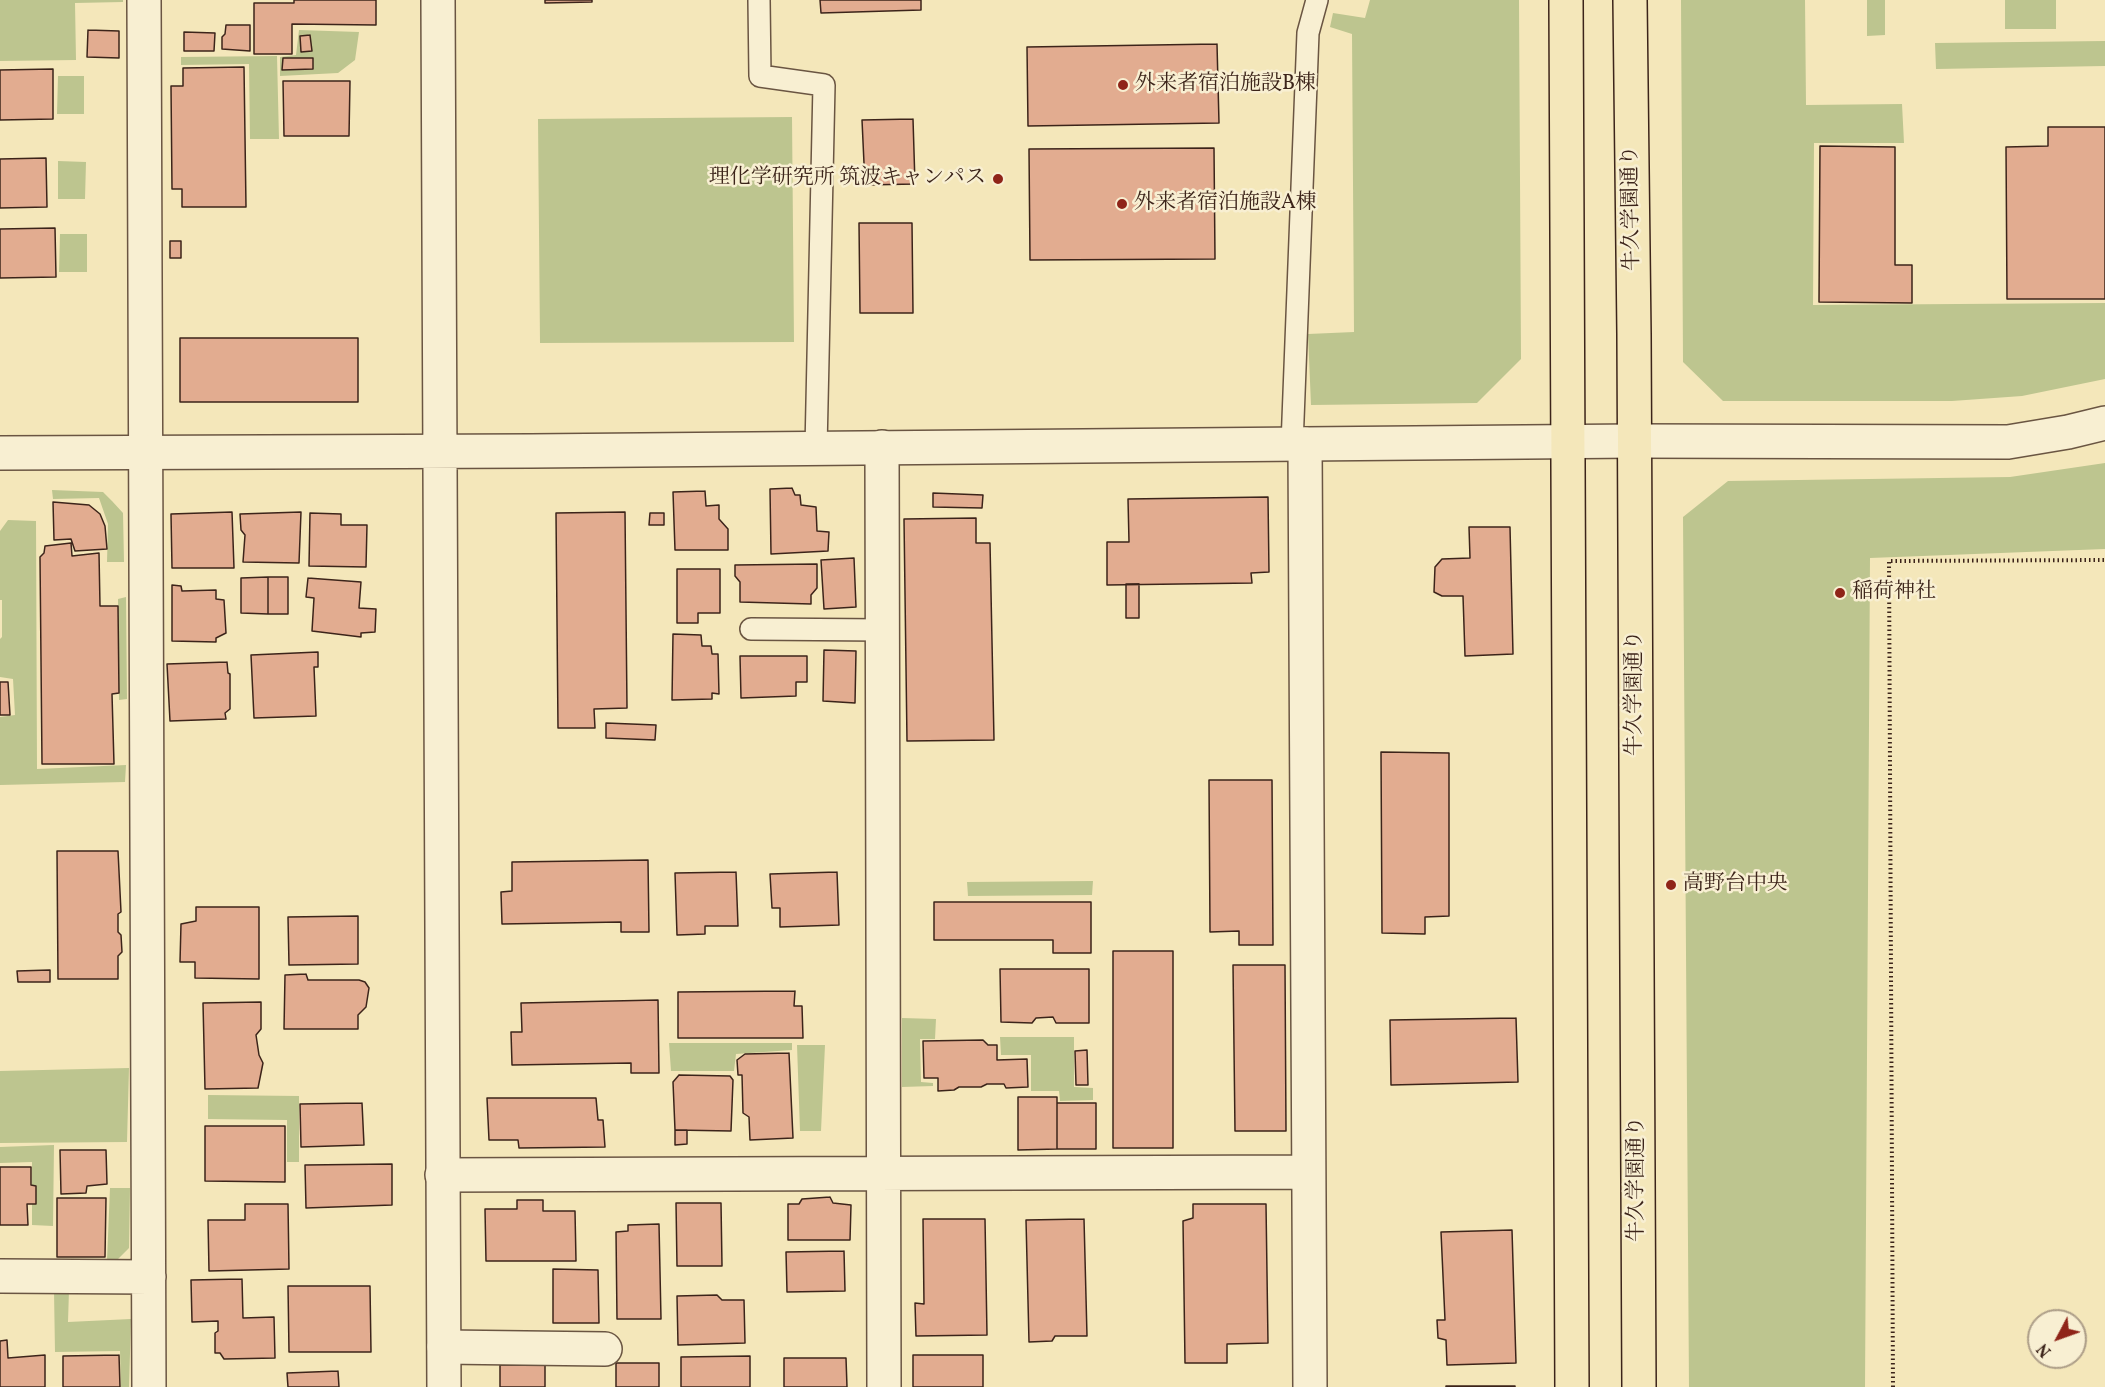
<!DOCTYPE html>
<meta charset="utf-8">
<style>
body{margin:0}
#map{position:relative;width:2105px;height:1387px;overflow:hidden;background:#f4e7ba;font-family:Vollkorn,serif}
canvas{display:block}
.north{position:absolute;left:2027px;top:1309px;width:60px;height:60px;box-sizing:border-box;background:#f8efd2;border:2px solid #ad9e88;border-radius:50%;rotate:229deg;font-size:16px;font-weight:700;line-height:24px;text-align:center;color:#3c241a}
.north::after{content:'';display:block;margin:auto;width:21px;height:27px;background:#8f2418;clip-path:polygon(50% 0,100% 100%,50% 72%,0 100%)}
</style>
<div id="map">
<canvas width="2105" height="1387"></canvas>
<div class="north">N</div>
</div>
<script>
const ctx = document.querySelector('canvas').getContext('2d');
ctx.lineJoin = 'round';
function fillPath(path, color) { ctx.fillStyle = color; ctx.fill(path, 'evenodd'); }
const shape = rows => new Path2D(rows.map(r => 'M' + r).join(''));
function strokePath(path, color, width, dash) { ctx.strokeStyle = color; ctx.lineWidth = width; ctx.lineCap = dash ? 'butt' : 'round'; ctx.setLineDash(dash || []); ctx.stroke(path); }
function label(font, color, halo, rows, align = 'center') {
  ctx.font = font + ' Vollkorn,"Noto Serif JP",serif'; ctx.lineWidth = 5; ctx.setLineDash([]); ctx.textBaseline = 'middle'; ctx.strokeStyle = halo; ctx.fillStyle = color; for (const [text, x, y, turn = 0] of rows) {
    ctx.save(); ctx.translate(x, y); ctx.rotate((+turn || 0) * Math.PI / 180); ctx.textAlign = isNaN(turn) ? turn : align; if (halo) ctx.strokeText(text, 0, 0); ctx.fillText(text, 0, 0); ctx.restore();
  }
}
fillPath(shape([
 [0,0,123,0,123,2,75,3,76,60,0,61],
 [1370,0,1519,0,1521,359,1477,403,1311,405,1308,334,1354,332,1352,34,1330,27,1333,13,1365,18],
 [1681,0,1805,0,1806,105,1902,104,1904,143,1814,143,1813,305,2105,303,2105,379,2022,396,1952,401,1723,401,1683,362],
 [1867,0,1885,0,1885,35,1867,36],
 [2005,0,2056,0,2056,29,2005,29],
 [299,30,359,32,355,60,338,73,280,76,280,57,296,55],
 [2105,41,2105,66,1936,69,1935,43],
 [277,56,279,139,250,139,249,64,181,65,181,57],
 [58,76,84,76,84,114,57,114],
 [792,117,794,342,540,343,538,119],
 [58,161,86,162,85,199,58,199],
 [60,234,87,234,87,272,59,272],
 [2105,463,2105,549,1870,558,1865,1387,1689,1387,1683,517,1728,481,2010,477],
 [52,490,103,492,112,501,123,513,124,562,107,562,108,524,99,498,53,499],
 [8,520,36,521,37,769,126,765,125,782,0,785,0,717,15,715,13,679,0,677,0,639,2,637,2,600,0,600,0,531],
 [126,597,127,699,119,700,118,599],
 [1093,881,1092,895,968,896,967,882],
 [902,1018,936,1019,935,1039,920,1039,921,1082,933,1083,933,1086,902,1087],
 [1000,1037,1074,1037,1074,1087,1093,1088,1093,1100,1060,1101,1059,1091,1031,1091,1031,1055,1001,1055],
 [669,1043,792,1043,792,1050,736,1054,734,1071,671,1071],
 [797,1045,825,1045,821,1131,800,1131],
 [129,1068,127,1142,0,1143,0,1071],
 [208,1095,299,1096,299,1162,287,1162,287,1120,208,1119],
 [54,1145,53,1226,32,1225,32,1162,0,1163,0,1147],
 [110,1188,130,1188,129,1248,118,1259,107,1260],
 [69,1290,68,1322,131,1319,129,1387,121,1387,120,1351,55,1352,54,1291]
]), '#bdc58f');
const building = shape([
 [294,0,376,0,376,25,292,24,292,54,254,54,254,3,294,3,294,0],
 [545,0,592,0,592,2,545,3,545,0],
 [820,0,921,0,921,10,821,13,820,0],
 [226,25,250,25,250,51,222,49,222,37,225,34,226,25],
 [88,30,119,31,119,58,87,57,88,30],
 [184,32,215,33,214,51,184,51,184,32],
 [310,35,312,51,301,52,300,36,310,35],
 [1217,44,1219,123,1028,126,1027,47,1217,44],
 [283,58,313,58,313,69,282,70,283,58],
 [244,67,246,207,182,207,182,189,172,189,171,86,183,86,183,68,244,67],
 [53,69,53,119,0,120,0,70,53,69],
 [283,81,350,81,349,136,284,136,283,81],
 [913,119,915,184,865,185,862,120,913,119],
 [2048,127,2105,127,2105,299,2007,299,2006,147,2048,146,2048,127],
 [1820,146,1895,147,1895,265,1912,265,1912,303,1819,302,1820,146],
 [1214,148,1215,259,1030,260,1029,149,1214,148],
 [46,158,47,207,0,208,0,159,46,158],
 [859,223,912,223,913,313,860,313,859,223],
 [55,228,56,277,0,278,0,229,55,228],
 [170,241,181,241,181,258,170,258,170,241],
 [180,338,358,338,358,402,180,402,180,338],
 [792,488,795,495,800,495,801,505,816,507,817,531,829,532,828,551,771,554,770,489,792,488],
 [705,491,706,506,719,505,719,519,728,529,728,550,675,550,673,492,705,491],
 [933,493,983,495,982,508,933,507,933,493],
 [1268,497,1269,572,1251,573,1252,583,1107,585,1107,542,1129,542,1128,499,1268,497],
 [53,502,89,505,100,514,105,526,107,549,75,551,71,539,54,540,53,502],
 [232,512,234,568,172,568,171,514,232,512],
 [301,512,299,563,243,562,245,535,241,530,240,514,301,512],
 [625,512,627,708,594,709,595,728,558,728,556,513,625,512],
 [310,513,341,514,341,525,367,525,366,567,309,566,310,513],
 [650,513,664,513,664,525,649,525,650,513],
 [976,518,976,543,990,543,994,740,907,741,904,519,976,518],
 [1469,527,1510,527,1513,654,1465,656,1463,596,1442,596,1434,592,1435,567,1442,559,1470,558,1469,527],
 [71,543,72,556,99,553,100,606,118,606,119,693,112,694,114,764,42,764,40,557,44,553,45,546,71,543],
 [854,558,856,607,824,609,821,560,854,558],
 [817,564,817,588,811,595,811,604,740,602,740,582,735,576,735,565,817,564],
 [677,569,720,569,720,613,698,613,698,623,677,623,677,569],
 [268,577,268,614,241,613,241,578,268,577],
 [268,577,288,577,288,614,268,614,268,577],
 [308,578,361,582,359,608,376,609,375,632,361,633,361,637,312,631,314,598,306,597,308,578],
 [1126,584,1139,584,1139,618,1126,618,1126,584],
 [172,585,181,586,182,591,216,590,216,599,224,600,226,633,216,638,216,642,172,641,172,585],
 [673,634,701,635,702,646,711,646,712,654,718,654,719,694,712,693,712,699,672,700,673,634],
 [824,650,856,651,855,703,823,701,824,650],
 [318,652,318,667,314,667,316,716,254,718,251,655,318,652],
 [740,656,807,656,807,682,796,682,796,696,741,698,740,656],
 [227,662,228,673,230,674,230,709,225,713,226,719,170,721,167,664,227,662],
 [0,682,8,682,10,715,0,715,0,682],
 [606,723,656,725,655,740,606,738,606,723],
 [1381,752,1449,753,1449,916,1425,917,1425,934,1382,933,1381,752],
 [1209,780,1272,780,1273,945,1239,945,1239,931,1210,932,1209,780],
 [57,851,118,851,121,912,118,914,118,932,121,935,122,952,118,956,118,979,58,979,57,851],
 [648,860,649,932,621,932,621,922,502,924,501,892,512,891,512,862,648,860],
 [736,872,738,926,705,926,705,934,677,935,675,873,736,872],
 [837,872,839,925,780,927,780,908,772,908,770,874,837,872],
 [934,902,1091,902,1091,953,1053,953,1053,940,934,940,934,902],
 [196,907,259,907,259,979,195,978,195,962,180,962,181,924,196,921,196,907],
 [358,916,358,964,289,965,288,917,358,916],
 [1113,951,1173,951,1173,1148,1113,1148,1113,951],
 [1233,965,1285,965,1286,1131,1235,1131,1233,965],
 [1000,969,1089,969,1089,1023,1056,1023,1053,1017,1036,1018,1032,1023,1001,1022,1000,969],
 [50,970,50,982,18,982,17,971,50,970],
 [306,974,308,980,359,980,365,982,369,988,366,1007,358,1015,358,1029,284,1029,285,975,306,974],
 [795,991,794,1006,802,1006,803,1038,678,1038,678,992,795,991],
 [658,1000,659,1073,631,1073,631,1063,512,1065,511,1032,522,1032,521,1003,658,1000],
 [261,1002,261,1029,256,1035,259,1055,263,1063,258,1088,205,1089,203,1003,261,1002],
 [1516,1018,1518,1082,1391,1085,1390,1020,1516,1018],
 [983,1040,988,1045,997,1045,997,1060,1027,1059,1028,1087,1006,1088,1004,1084,987,1084,981,1087,959,1087,954,1090,938,1091,938,1078,924,1078,923,1041,983,1040],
 [1087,1050,1088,1085,1076,1085,1075,1051,1087,1050],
 [789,1053,793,1138,750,1140,749,1117,743,1113,742,1075,738,1075,737,1060,745,1054,789,1053],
 [679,1075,730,1076,733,1080,731,1131,675,1130,673,1082,679,1075],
 [1018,1097,1057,1097,1057,1149,1018,1150,1018,1097],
 [487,1098,596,1098,598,1120,603,1120,605,1147,519,1148,518,1140,489,1140,487,1098],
 [362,1103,364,1145,301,1147,300,1104,362,1103],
 [1057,1103,1096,1103,1096,1149,1057,1149,1057,1103],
 [205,1126,285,1126,285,1182,205,1181,205,1126],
 [675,1130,687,1130,687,1144,675,1145,675,1130],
 [60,1150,106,1150,107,1184,87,1186,86,1193,61,1194,60,1150],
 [392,1164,392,1205,306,1208,305,1165,392,1164],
 [0,1167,31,1167,31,1185,36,1186,36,1204,27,1204,28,1225,0,1225,0,1167],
 [830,1197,833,1203,851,1205,850,1240,788,1240,788,1204,799,1204,802,1199,830,1197],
 [57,1198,106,1198,105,1257,57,1257,57,1198],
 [517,1200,543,1200,543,1211,575,1211,576,1261,486,1261,485,1209,517,1209,517,1200],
 [676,1203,721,1203,722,1266,677,1266,676,1203],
 [245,1204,288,1204,289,1269,209,1271,208,1220,245,1220,245,1204],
 [1193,1204,1266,1204,1268,1343,1227,1344,1227,1363,1185,1363,1183,1221,1193,1218,1193,1204],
 [923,1219,985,1219,987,1335,916,1336,915,1303,924,1304,923,1219],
 [1084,1219,1087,1336,1055,1336,1052,1341,1029,1342,1026,1220,1084,1219],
 [659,1224,661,1319,617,1319,616,1232,628,1231,628,1225,659,1224],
 [1512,1230,1516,1363,1447,1365,1446,1340,1438,1338,1437,1320,1445,1320,1441,1232,1512,1230],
 [844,1251,845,1291,787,1292,786,1252,844,1251],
 [553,1269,598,1270,599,1323,553,1323,553,1269],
 [242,1279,243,1318,274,1317,275,1358,224,1359,220,1353,215,1353,215,1333,218,1331,218,1321,192,1322,191,1280,242,1279],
 [288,1286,370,1286,371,1352,289,1352,288,1286],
 [717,1295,722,1300,744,1300,745,1343,678,1345,677,1296,717,1295],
 [7,1340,8,1358,45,1355,45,1387,0,1387,0,1341,7,1340],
 [119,1355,120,1387,63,1387,63,1356,119,1355],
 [913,1355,983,1355,983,1387,913,1387,913,1355],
 [750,1356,750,1387,681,1387,681,1357,750,1356],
 [784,1358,846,1358,847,1387,784,1387,784,1358],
 [616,1363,659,1363,659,1387,616,1387,616,1363],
 [500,1365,545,1365,545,1387,500,1387,500,1365],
 [338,1371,339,1387,288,1387,287,1373,338,1371],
 [1446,1386,1515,1386,1515,1387,1446,1387,1446,1386]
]);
fillPath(building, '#e2ac90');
strokePath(building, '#3c241a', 1.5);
const service = shape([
 [759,0,760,76,824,85,816,448],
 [1292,445,1308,33,1317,0],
 [751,629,883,630]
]);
const minor = shape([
 [144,0,149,1387],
 [1305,444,1310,1387],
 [882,447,884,1387],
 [442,1175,1308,1172],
 [0,1276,149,1277],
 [444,1347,605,1349]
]);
const tertiary = shape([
 [438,0,444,1387],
 [0,453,531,451,1635,441,2008,442,2068,432,2105,423]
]);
const trunk = shape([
 [1566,0,1572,1387],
 [1630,0,1634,334,1639,1387]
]);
strokePath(service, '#6a5542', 24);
strokePath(minor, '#6a5542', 36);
strokePath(tertiary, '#6a5542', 36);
strokePath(trunk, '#3c241a', 36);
strokePath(shape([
 [1893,1387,1889,561,2105,560]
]), '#3c241a', 4, [1.5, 3]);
strokePath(service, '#f8efd2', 21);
strokePath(minor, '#f8efd2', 33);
strokePath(tertiary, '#f8efd2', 33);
strokePath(trunk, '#f4e7ba', 33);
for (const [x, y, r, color] of [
 [1123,85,6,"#8f2418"],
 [998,179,6,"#8f2418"],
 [1122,204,6,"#8f2418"],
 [1840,593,6,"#8f2418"],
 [1671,885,6,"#8f2418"]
]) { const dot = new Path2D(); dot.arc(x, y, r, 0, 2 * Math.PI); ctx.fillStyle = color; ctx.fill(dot); strokePath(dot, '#f8efd2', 2); }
label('21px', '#3c241a', '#f8efd2', [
 ["外来者宿泊施設B棟",1135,85],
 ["理化学研究所 筑波キャンパス",986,179,"right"],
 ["外来者宿泊施設A棟",1134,204],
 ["稲荷神社",1852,593],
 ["高野台中央",1683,885]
], 'left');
label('21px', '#3c241a', '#f8efd2', [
 ["牛久学園通り",1633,208,-91],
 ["牛久学園通り",1636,693,-90],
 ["牛久学園通り",1638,1179,-90]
]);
</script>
